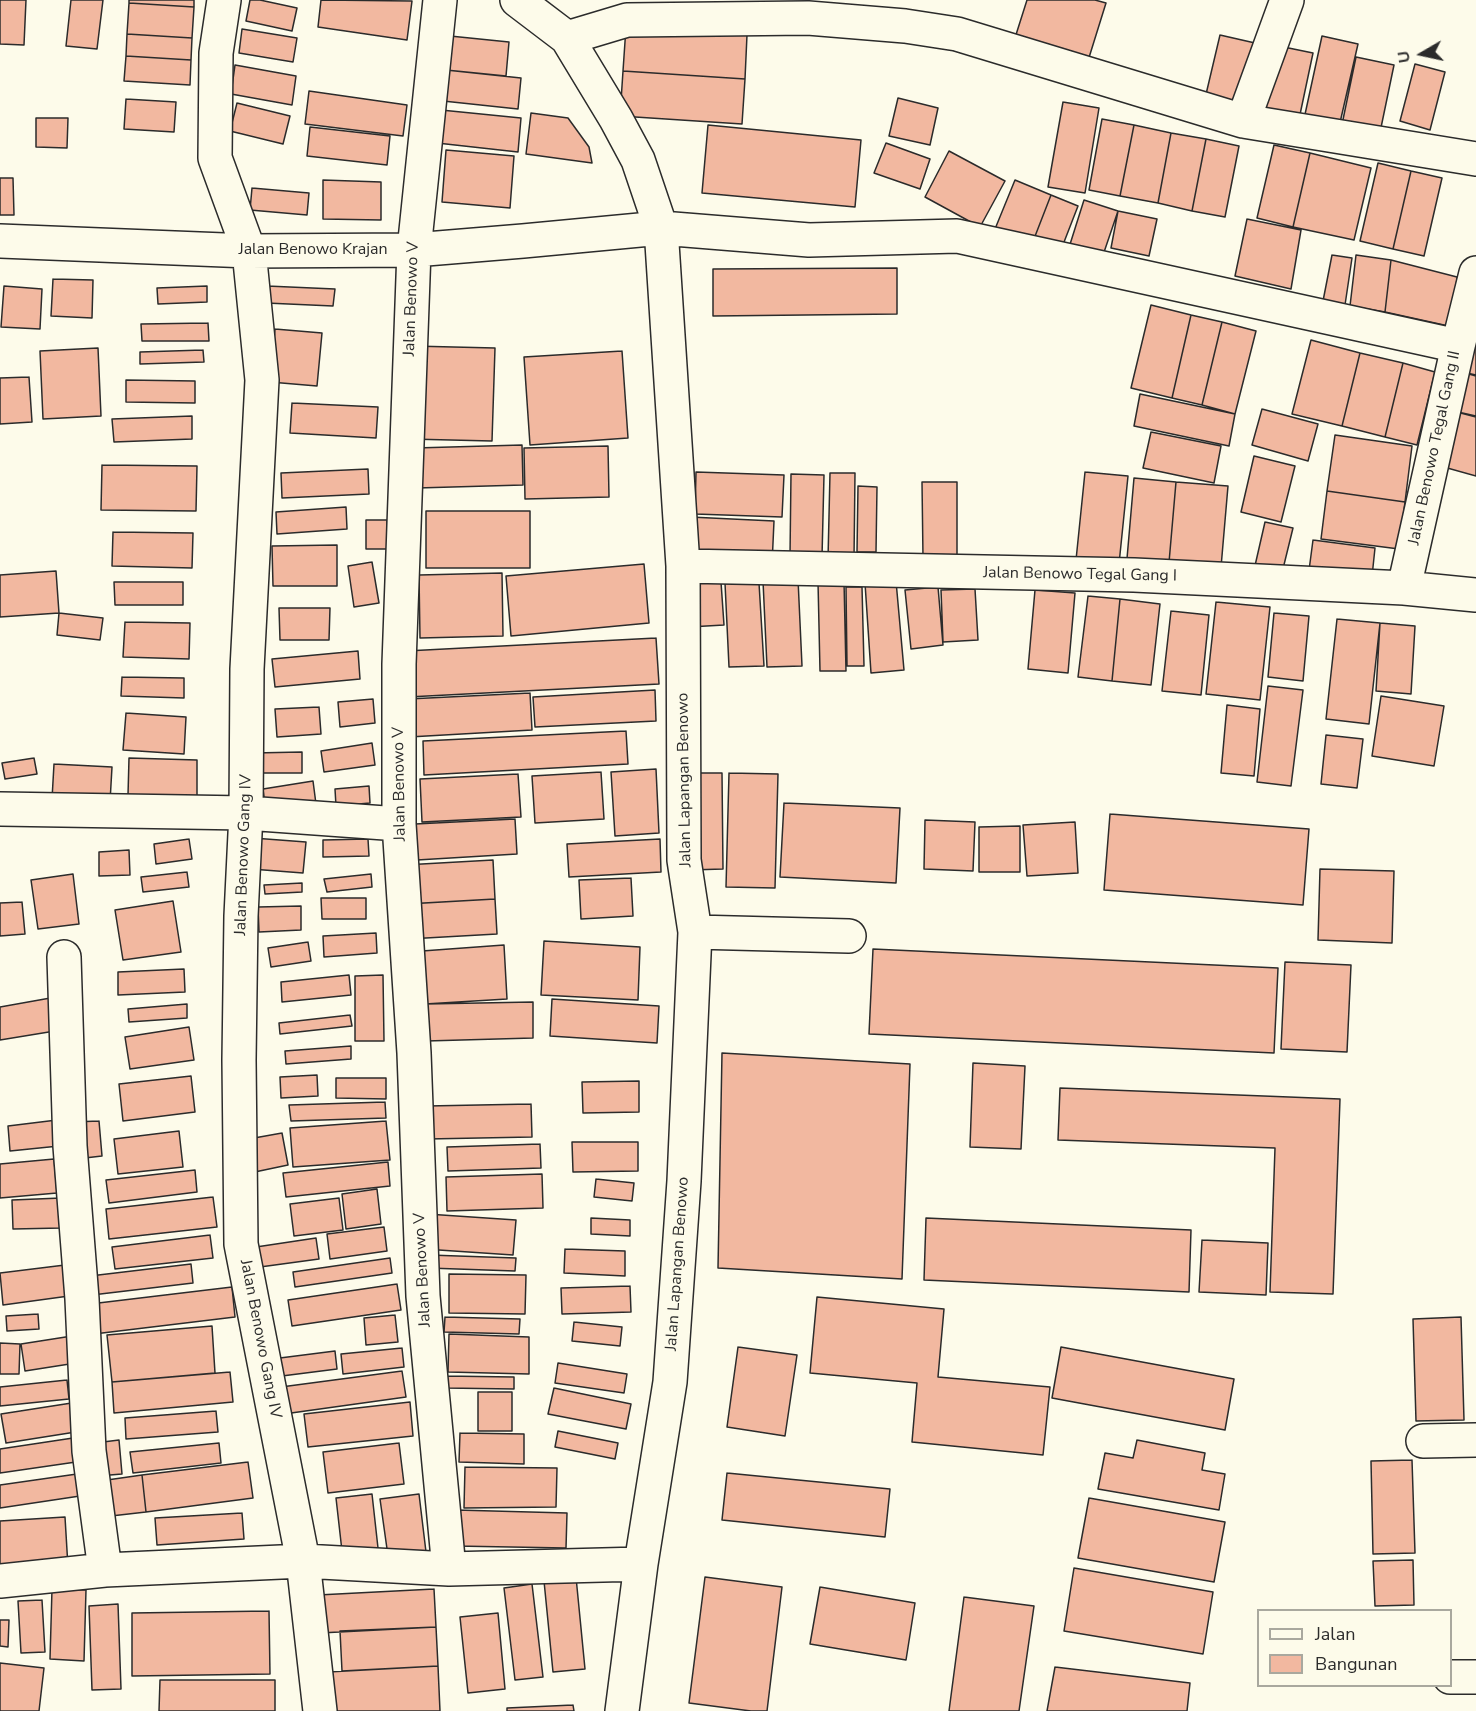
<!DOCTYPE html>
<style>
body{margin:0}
#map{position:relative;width:1476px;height:1711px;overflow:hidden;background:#fdfbea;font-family:"Nunito Sans",sans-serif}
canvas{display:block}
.legend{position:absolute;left:1257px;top:1609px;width:195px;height:78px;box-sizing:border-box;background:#fdfbea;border:2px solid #a9a89e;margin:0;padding:8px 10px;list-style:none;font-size:18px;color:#2b2b2b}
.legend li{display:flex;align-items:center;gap:12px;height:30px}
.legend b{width:30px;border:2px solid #a9a89e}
.north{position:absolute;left:1392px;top:24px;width:60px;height:60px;-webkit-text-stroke:4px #fdfbea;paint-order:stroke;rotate:261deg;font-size:16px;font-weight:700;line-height:24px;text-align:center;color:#2b2b2b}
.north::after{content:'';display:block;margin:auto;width:21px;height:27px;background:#2b2b2b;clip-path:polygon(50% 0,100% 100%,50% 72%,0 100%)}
</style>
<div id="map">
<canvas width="1476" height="1711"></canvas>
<ul class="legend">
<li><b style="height:8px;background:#fdfbea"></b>Jalan</li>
<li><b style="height:16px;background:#f2b8a0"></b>Bangunan</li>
</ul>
<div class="north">U</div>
</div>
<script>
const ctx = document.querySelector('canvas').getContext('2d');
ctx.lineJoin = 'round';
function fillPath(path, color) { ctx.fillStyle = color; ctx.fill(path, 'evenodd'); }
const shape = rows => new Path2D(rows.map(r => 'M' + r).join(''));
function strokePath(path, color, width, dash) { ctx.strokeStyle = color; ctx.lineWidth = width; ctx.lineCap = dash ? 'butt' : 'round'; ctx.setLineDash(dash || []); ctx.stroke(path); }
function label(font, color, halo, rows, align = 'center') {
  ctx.font = font + ' "Nunito Sans",sans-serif'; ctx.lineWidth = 4.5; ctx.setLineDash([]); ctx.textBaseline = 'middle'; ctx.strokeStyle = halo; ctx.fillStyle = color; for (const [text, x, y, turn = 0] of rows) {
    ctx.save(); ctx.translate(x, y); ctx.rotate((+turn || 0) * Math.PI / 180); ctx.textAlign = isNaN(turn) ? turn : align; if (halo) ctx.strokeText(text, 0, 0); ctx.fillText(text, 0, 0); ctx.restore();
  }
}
const building = shape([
 [0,0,26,0,24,45,0,44,0,0],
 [71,0,103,0,97,49,66,46,71,0],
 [129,0,194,0,194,7,129,3,129,0],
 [250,0,260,0,297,8,292,31,246,21,250,0],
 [321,0,412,1,407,40,318,27,321,0],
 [1027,0,1095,0,1106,3,1087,64,1014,41,1027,0],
 [129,3,194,7,192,38,127,34,129,3],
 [626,27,747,35,745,79,623,71,626,27],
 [242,29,297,38,293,62,239,53,242,29],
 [127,34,192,38,191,60,126,56,127,34],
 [1220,35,1255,43,1238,116,1203,107,1220,35],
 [450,36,509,42,506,76,446,70,450,36],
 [1322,36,1358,44,1339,127,1304,119,1322,36],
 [1274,45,1313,53,1298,124,1259,116,1274,45],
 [126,56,191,60,190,85,124,81,126,56],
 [1356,57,1394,65,1378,142,1340,134,1356,57],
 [1415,64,1445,72,1430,130,1400,121,1415,64],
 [235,65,296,76,292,105,231,94,235,65],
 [446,70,521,78,518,109,443,101,446,70],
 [623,71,745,79,742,124,620,116,623,71],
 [309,91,407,105,403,136,305,124,309,91],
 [898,98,938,108,930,145,889,136,898,98],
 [126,99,176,102,174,132,124,129,126,99],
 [1063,102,1099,108,1085,193,1048,187,1063,102],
 [237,103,290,116,283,144,230,131,237,103],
 [431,109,521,118,518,152,428,142,431,109],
 [531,113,568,118,589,147,592,163,526,154,531,113],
 [36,118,68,118,67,148,36,147,36,118],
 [1102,119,1134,125,1120,196,1089,190,1102,119],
 [708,125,861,140,855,207,702,193,708,125],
 [1134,125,1171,133,1158,203,1120,196,1134,125],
 [310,127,390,136,387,165,307,156,310,127],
 [1171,133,1206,139,1192,211,1158,203,1171,133],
 [1206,139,1239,146,1225,217,1192,211,1206,139],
 [886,143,930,159,920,189,874,173,886,143],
 [1274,145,1310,153,1293,227,1257,218,1274,145],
 [446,150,514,156,510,208,442,202,446,150],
 [949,151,1005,181,980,227,925,197,949,151],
 [1310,153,1371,168,1354,240,1293,227,1310,153],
 [1378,163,1411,171,1393,249,1360,241,1378,163],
 [1411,171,1442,178,1424,256,1393,249,1411,171],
 [0,178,13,178,14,215,0,215,0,178],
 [323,180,381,182,381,220,323,219,323,180],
 [1015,180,1051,195,1032,244,995,229,1015,180],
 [252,188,309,193,307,215,250,210,252,188],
 [1051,195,1078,206,1059,255,1032,244,1051,195],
 [1084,200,1118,211,1100,264,1066,257,1084,200],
 [1118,211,1157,219,1149,256,1111,248,1118,211],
 [1247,219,1301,230,1291,289,1235,276,1247,219],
 [1332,255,1352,258,1345,305,1323,301,1332,255],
 [1356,255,1391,260,1385,312,1350,306,1356,255],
 [1391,260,1457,277,1453,327,1385,312,1391,260],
 [897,268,897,314,713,316,713,269,897,268],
 [53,279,93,280,92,318,51,316,53,279],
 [4,286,42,289,40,329,1,327,4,286],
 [207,286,207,302,158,304,157,288,207,286],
 [267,286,335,289,333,306,266,303,267,286],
 [1151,305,1191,315,1172,398,1131,388,1151,305],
 [1191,315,1222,322,1202,405,1172,398,1191,315],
 [1222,322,1256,331,1235,414,1202,405,1222,322],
 [208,323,209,341,142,341,141,324,208,323],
 [275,329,322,333,317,386,270,382,275,329],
 [1311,340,1360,353,1342,426,1292,414,1311,340],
 [1476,340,1476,375,1458,371,1476,340],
 [412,346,495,348,492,441,409,439,412,346],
 [98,348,101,416,43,419,40,351,98,348],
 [203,350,204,362,140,364,140,352,203,350],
 [622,351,628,438,530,445,524,357,622,351],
 [1360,353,1403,363,1385,437,1342,426,1360,353],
 [1403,363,1435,372,1417,445,1385,437,1403,363],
 [1458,371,1476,376,1476,416,1449,410,1458,371],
 [29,377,32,422,0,424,0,378,29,377],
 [126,380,195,381,195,403,126,402,126,380],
 [1140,394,1235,414,1229,446,1134,426,1140,394],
 [292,403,378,407,376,438,290,433,292,403],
 [1262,409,1318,424,1308,461,1252,445,1262,409],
 [1449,410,1476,417,1476,476,1433,464,1449,410],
 [192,416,192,439,114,442,112,419,192,416],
 [1151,432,1221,446,1214,483,1143,468,1151,432],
 [1335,435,1412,446,1405,502,1327,491,1335,435],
 [522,445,523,485,417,488,415,448,522,445],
 [608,446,609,497,525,499,524,448,608,446],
 [1254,456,1295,466,1281,522,1241,512,1254,456],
 [102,465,197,466,196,511,101,510,102,465],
 [368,469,369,494,282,498,281,473,368,469],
 [696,472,784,475,782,517,695,514,696,472],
 [1085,472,1128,476,1119,564,1076,560,1085,472],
 [830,473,855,473,854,559,828,559,830,473],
 [791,474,824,475,822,557,790,556,791,474],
 [1134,478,1176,482,1168,574,1126,570,1134,478],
 [922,482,957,482,957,557,923,558,922,482],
 [1176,482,1228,486,1220,579,1168,574,1176,482],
 [858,486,877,487,876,552,857,552,858,486],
 [1327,491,1405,502,1399,549,1321,539,1327,491],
 [346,507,347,529,277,534,276,512,346,507],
 [426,511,530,511,530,568,426,568,426,511],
 [690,517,774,521,772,565,688,562,690,517],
 [366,520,387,520,387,549,366,549,366,520],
 [1265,522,1293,528,1281,577,1254,570,1265,522],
 [113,532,193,533,192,568,112,566,113,532],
 [1313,540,1375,548,1371,586,1308,578,1313,540],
 [337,545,337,586,273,586,272,546,337,545],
 [372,562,379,603,354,607,348,566,372,562],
 [644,564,649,623,511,636,506,576,644,564],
 [56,571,59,613,0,617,0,575,56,571],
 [502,573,503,636,420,638,419,575,502,573],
 [798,579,802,666,767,667,763,581,798,579],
 [844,581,846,671,820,671,818,582,844,581],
 [896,581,904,670,871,673,865,583,896,581],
 [114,582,183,582,183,605,115,605,114,582],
 [721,582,724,625,689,627,687,583,721,582],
 [725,583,759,583,764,666,729,667,725,583],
 [846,587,862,587,864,666,847,666,846,587],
 [938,587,943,645,911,649,905,590,938,587],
 [975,589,978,640,943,642,941,590,975,589],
 [1035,590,1075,593,1068,673,1028,669,1035,590],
 [1088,596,1120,599,1112,681,1078,677,1088,596],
 [1120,599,1160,604,1151,685,1112,681,1120,599],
 [1216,602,1270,607,1260,700,1206,694,1216,602],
 [279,608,330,608,329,640,280,640,279,608],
 [1171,611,1209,615,1201,695,1162,691,1171,611],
 [59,613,103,618,100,640,57,635,59,613],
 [1274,613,1309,616,1303,681,1268,677,1274,613],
 [1337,619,1380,623,1369,724,1326,719,1337,619],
 [125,622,190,623,189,659,123,657,125,622],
 [1380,623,1415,626,1411,694,1376,691,1380,623],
 [656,638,659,684,408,697,406,651,656,638],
 [358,651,360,679,275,687,272,659,358,651],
 [122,677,184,678,184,698,121,696,122,677],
 [1268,686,1303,690,1291,786,1257,782,1268,686],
 [655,690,656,721,535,727,533,697,655,690],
 [530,693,532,730,409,737,408,699,530,693],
 [1381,696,1444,706,1434,766,1372,756,1381,696],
 [373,699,375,723,340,727,338,702,373,699],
 [1227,705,1260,709,1254,776,1221,773,1227,705],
 [319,707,321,734,277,737,275,709,319,707],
 [126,713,186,717,184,754,123,750,126,713],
 [626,731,628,764,424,775,423,741,626,731],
 [1326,735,1363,739,1357,788,1321,784,1326,735],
 [372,743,375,765,324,772,321,751,372,743],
 [302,752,302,773,253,773,253,753,302,752],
 [34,758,37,774,5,779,2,763,34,758],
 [129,758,197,760,197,798,128,795,129,758],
 [54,764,112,767,110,802,52,799,54,764],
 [656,769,659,833,615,836,611,772,656,769],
 [601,772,604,819,535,823,532,776,601,772],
 [688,773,722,773,723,869,690,870,688,773],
 [729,773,778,774,775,888,726,887,729,773],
 [518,774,521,817,422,822,420,779,518,774],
 [313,781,316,804,266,812,263,789,313,781],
 [369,786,370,803,336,806,335,789,369,786],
 [784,803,900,808,896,883,780,877,784,803],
 [1110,814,1309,829,1303,905,1104,890,1110,814],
 [515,819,517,854,417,860,415,824,515,819],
 [925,820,975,822,973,871,924,869,925,820],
 [1075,822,1078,873,1027,876,1023,825,1075,822],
 [1020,826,1020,872,979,872,979,827,1020,826],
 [253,838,306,842,303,873,251,869,253,838],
 [189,839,192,859,156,864,154,844,189,839],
 [368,839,369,856,323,857,323,840,368,839],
 [660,839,661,872,569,877,567,844,660,839],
 [129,850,130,875,99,876,99,852,129,850],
 [493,860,495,899,407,904,404,865,493,860],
 [1320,869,1394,871,1392,943,1318,940,1320,869],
 [187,872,189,887,143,892,141,877,187,872],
 [73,874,79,924,38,929,31,880,73,874],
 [371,874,372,887,327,892,324,879,371,874],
 [631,878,633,916,581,919,579,880,631,878],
 [302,883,302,892,265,894,264,885,302,883],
 [321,898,366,898,366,919,322,919,321,898],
 [495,899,497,934,408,939,406,904,495,899],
 [173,901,181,952,123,960,115,910,173,901],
 [22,902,25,934,0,936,0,903,22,902],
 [301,906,301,930,259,932,258,907,301,906],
 [376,933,377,953,324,957,323,936,376,933],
 [544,941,640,947,638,1000,541,995,544,941],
 [308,942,311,961,271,967,268,948,308,942],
 [504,945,507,999,425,1004,422,951,504,945],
 [873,949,1278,968,1274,1053,869,1034,873,949],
 [1285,962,1351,965,1347,1052,1281,1049,1285,962],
 [184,969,185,992,118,995,118,972,184,969],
 [349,975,351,995,282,1002,281,982,349,975],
 [383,975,384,1041,355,1041,355,976,383,975],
 [56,997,61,1030,0,1040,0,1007,56,997],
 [552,999,659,1006,657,1043,550,1036,552,999],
 [533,1002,533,1038,426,1041,425,1004,533,1002],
 [187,1004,187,1018,129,1022,128,1009,187,1004],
 [350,1015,352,1026,280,1034,279,1023,350,1015],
 [189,1027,194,1060,130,1069,125,1037,189,1027],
 [351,1046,351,1059,286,1064,285,1051,351,1046],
 [722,1053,910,1064,902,1279,718,1268,722,1053],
 [973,1063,1025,1066,1021,1149,970,1147,973,1063],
 [317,1075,318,1096,281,1098,280,1077,317,1075],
 [191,1076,195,1112,123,1121,119,1084,191,1076],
 [336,1078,386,1078,386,1099,336,1098,336,1078],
 [639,1081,639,1112,583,1113,582,1082,639,1081],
 [1060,1088,1340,1099,1333,1294,1270,1292,1275,1148,1058,1140,1060,1088],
 [385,1102,386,1118,291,1121,289,1105,385,1102],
 [531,1104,532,1137,427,1139,427,1106,531,1104],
 [57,1120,59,1146,10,1151,8,1126,57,1120],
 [99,1121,102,1156,76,1159,73,1122,99,1121],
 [386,1121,390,1160,293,1167,290,1128,386,1121],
 [179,1131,183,1167,118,1174,114,1139,179,1131],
 [282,1133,288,1165,250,1173,243,1140,282,1133],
 [572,1142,638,1142,638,1171,573,1172,572,1142],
 [540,1144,541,1168,448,1171,447,1147,540,1144],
 [54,1159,57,1193,0,1198,0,1164,54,1159],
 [388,1162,390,1186,286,1197,283,1173,388,1162],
 [195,1170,197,1192,109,1203,106,1180,195,1170],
 [542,1174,543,1208,447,1211,446,1177,542,1174],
 [596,1179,634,1183,632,1201,594,1197,596,1179],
 [377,1189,381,1224,346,1229,342,1194,377,1189],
 [213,1197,217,1227,109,1239,106,1209,213,1197],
 [61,1198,62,1228,13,1229,12,1200,61,1198],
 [339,1198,343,1230,294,1236,290,1204,339,1198],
 [427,1214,516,1220,513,1255,424,1249,427,1214],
 [591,1218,630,1220,630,1236,591,1234,591,1218],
 [926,1218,1191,1230,1189,1292,924,1280,926,1218],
 [384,1227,387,1251,330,1259,327,1234,384,1227],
 [210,1235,213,1258,115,1269,112,1247,210,1235],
 [316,1238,319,1259,260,1267,256,1247,316,1238],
 [1202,1240,1268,1243,1266,1295,1199,1292,1202,1240],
 [565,1249,625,1251,625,1276,564,1273,565,1249],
 [429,1255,516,1258,515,1271,428,1268,429,1255],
 [390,1258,392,1273,295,1287,293,1272,390,1258],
 [191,1264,193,1283,92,1295,90,1276,191,1264],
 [65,1265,69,1296,3,1305,0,1273,65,1265],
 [449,1274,526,1275,525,1314,449,1313,449,1274],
 [397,1284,401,1310,292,1326,288,1300,397,1284],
 [630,1286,631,1312,562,1314,561,1288,630,1286],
 [232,1287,235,1317,94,1334,90,1304,232,1287],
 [817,1297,944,1309,938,1377,1050,1387,1043,1455,912,1442,917,1383,810,1373,817,1297],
 [38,1314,39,1329,7,1331,6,1316,38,1314],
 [395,1315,398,1342,366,1345,364,1318,395,1315],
 [445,1317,520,1319,519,1334,444,1332,445,1317],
 [1461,1317,1464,1420,1416,1421,1413,1319,1461,1317],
 [574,1322,622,1327,620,1346,572,1341,574,1322],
 [212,1326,215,1373,112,1382,107,1335,212,1326],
 [449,1334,529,1337,529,1374,448,1372,449,1334],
 [72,1336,76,1363,25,1371,21,1344,72,1336],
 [0,1343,20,1344,19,1374,0,1374,0,1343],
 [738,1347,797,1355,785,1436,727,1427,738,1347],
 [1061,1347,1234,1379,1225,1430,1052,1398,1061,1347],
 [402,1348,404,1367,343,1374,341,1354,402,1348],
 [335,1351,337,1369,274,1377,272,1359,335,1351],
 [558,1363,627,1374,624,1393,555,1383,558,1363],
 [402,1371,406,1397,284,1414,281,1387,402,1371],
 [230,1372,233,1402,114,1413,112,1382,230,1372],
 [444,1376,514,1377,514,1389,445,1388,444,1376],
 [67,1380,69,1399,0,1406,0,1387,67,1380],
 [554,1388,631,1404,626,1429,548,1414,554,1388],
 [478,1392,512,1392,512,1431,478,1431,478,1392],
 [78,1402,82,1431,6,1443,1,1414,78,1402],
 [410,1402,413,1436,308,1447,304,1414,410,1402],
 [216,1411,218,1432,126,1439,125,1418,216,1411],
 [558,1431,618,1443,615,1459,555,1447,558,1431],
 [460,1433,524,1434,524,1464,459,1462,460,1433],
 [73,1438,76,1462,0,1473,0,1449,73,1438],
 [119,1440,122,1474,98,1476,95,1443,119,1440],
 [1137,1440,1205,1453,1202,1470,1225,1474,1219,1510,1098,1489,1105,1453,1133,1458,1137,1440],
 [219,1443,221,1463,133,1473,130,1452,219,1443],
 [399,1443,404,1484,328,1493,323,1452,399,1443],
 [1412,1460,1415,1553,1373,1554,1371,1461,1412,1460],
 [248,1462,253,1498,146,1512,142,1475,248,1462],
 [465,1467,557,1468,556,1507,464,1508,465,1467],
 [727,1473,890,1489,885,1537,722,1520,727,1473],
 [77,1474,80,1496,0,1508,0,1485,77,1474],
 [142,1475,146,1512,111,1516,107,1480,142,1475],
 [372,1494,379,1557,343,1560,336,1498,372,1494],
 [419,1494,426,1552,388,1556,380,1499,419,1494],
 [1089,1498,1225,1522,1214,1582,1078,1558,1089,1498],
 [456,1510,567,1513,566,1548,455,1546,456,1510],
 [242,1513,244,1539,157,1545,155,1518,242,1513],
 [65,1517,68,1567,0,1571,0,1521,65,1517],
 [1413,1560,1414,1605,1375,1606,1373,1561,1413,1560],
 [1074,1568,1213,1592,1203,1654,1064,1631,1074,1568],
 [576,1577,585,1669,553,1672,544,1581,576,1577],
 [705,1577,782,1587,767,1711,751,1711,689,1703,705,1577],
 [532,1584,543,1677,515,1680,504,1588,532,1584],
 [820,1587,915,1603,906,1660,810,1644,820,1587],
 [52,1589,86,1590,84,1661,50,1659,52,1589],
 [434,1589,436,1627,320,1633,318,1595,434,1589],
 [964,1597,1034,1606,1019,1711,949,1711,964,1597],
 [42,1600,45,1652,21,1653,18,1601,42,1600],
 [118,1604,121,1689,92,1690,89,1606,118,1604],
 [269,1611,270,1674,132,1676,132,1613,269,1611],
 [498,1613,505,1689,468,1693,460,1617,498,1613],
 [0,1620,9,1620,8,1647,0,1646,0,1620],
 [436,1627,438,1666,342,1671,340,1631,436,1627],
 [0,1663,44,1668,39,1711,0,1711,0,1663],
 [438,1666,440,1711,331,1711,328,1672,438,1666],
 [1055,1667,1190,1683,1187,1711,1047,1711,1055,1667],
 [160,1680,275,1680,275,1711,159,1711,160,1680],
 [573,1705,574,1711,507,1711,507,1708,573,1705]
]);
fillPath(building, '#f2b8a0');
strokePath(building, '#2b2b2b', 1.5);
const street = shape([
 [224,0,216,53,215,158,249,251,262,380,247,669,246,813,241,916,239,1060,241,1244,303,1561,320,1711],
 [440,0,414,250,399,664,399,824,414,1053,423,1296,449,1569],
 [517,0,567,38,616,119,638,160,661,228,683,566,684,860,695,932,684,1181,670,1382,641,1564,622,1711],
 [567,38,627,20,808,18,905,26,957,34,1243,121,1476,159],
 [1243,121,1287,0],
 [0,241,249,251,414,250,523,241,661,228,809,240,957,236,1458,346],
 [683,566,1134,575,1404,588,1476,595],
 [1404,588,1458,346,1476,273],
 [0,809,246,813,399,824],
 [695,932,849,936],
 [64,957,70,1146,82,1299,89,1451,105,1570],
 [1423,1441,1476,1440],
 [0,1581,105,1570,303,1561,449,1569,641,1564],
 [1450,1677,1476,1677]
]);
strokePath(street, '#2b2b2b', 36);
strokePath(street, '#fdfbea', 33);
label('16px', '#2b2b2b', '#fdfbea', [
 ["Jalan Benowo Krajan",313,250],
 ["Jalan Benowo V",412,299,-88],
 ["Jalan Benowo Tegal Gang II",1435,448,-78],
 ["Jalan Benowo Tegal Gang I",1080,575,1],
 ["Jalan Lapangan Benowo",685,780,-91],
 ["Jalan Benowo V",400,784,-91],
 ["Jalan Benowo Gang IV",244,855,-88],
 ["Jalan Lapangan Benowo",678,1264,-86],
 ["Jalan Benowo V",423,1270,-93],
 ["Jalan Benowo Gang IV",260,1339,79]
]);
</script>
